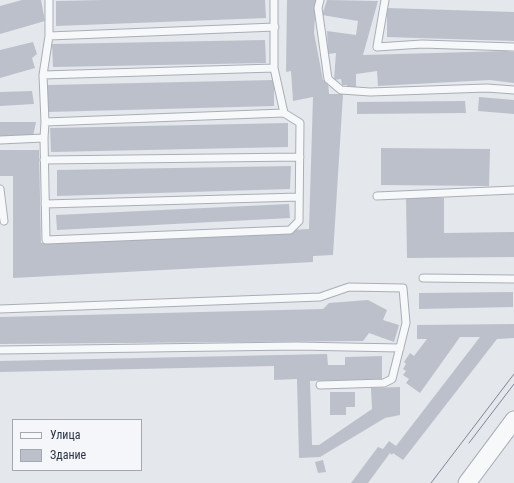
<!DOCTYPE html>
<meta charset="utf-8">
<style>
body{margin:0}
#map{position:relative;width:514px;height:483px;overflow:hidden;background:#e4e7ec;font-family:"Roboto Condensed",sans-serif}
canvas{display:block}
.legend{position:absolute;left:12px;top:419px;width:130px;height:52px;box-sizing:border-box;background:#f4f6f9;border:1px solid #a4a8b1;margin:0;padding:5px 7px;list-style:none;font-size:12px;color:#2b3445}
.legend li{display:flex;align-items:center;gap:8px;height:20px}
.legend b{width:20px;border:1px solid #a4a8b1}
</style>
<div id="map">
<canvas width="514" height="483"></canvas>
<ul class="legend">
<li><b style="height:5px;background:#f7f8fa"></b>Улица</li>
<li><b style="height:11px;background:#bbc0ca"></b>Здание</li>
</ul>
</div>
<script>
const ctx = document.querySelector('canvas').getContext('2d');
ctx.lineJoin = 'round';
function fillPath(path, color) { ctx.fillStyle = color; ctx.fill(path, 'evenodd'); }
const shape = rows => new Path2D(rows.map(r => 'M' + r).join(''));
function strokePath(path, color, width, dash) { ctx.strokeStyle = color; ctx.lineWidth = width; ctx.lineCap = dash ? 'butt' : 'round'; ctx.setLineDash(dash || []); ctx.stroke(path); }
fillPath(shape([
 [22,0,41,0,45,21,0,34,0,6],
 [104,0,265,0,266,18,56,26,56,1],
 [287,0,316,0,314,33,323,80,328,81,329,94,343,94,333,255,313,256,313,262,13,278,13,176,0,176,0,150,39,150,41,243,309,229,313,97,293,101,291,71,286,72],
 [327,0,378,1,363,55,506,51,514,52,514,83,490,80,378,86,377,71,356,74,356,88,348,88,347,85,342,85,341,79,334,80,336,53,328,54,327,31,356,35,358,21,322,15],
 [387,8,514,12,514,41,387,37],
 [265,40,266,63,53,67,52,44],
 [33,42,37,54,32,58,35,68,0,78,0,50],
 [274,80,274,106,48,112,48,85],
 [32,91,34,104,0,106,0,92],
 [479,97,514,100,514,114,478,111],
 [465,101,466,113,357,114,357,102],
 [0,122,36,122,33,136,0,136],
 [288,123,288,147,51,152,50,128],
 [381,148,490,149,489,186,381,185],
 [291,166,290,189,57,196,57,170],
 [406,198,444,198,444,233,514,232,514,257,407,258],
 [289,204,290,218,57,230,56,215],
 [513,292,513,307,419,309,419,293],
 [368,300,387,310,383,320,399,325,394,342,369,333,363,341,0,344,0,317,323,309,329,303],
 [514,324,514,338,497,339,403,460,393,453,392,455,390,453,368,483,351,483,378,447,383,449,389,441,396,446,480,337,460,337,420,393,406,383,409,379,403,375,406,371,403,369,406,364,404,362,410,353,414,356,427,339,417,339,417,325],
 [327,354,328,365,345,365,345,357,382,356,382,379,310,381,312,445,319,445,372,409,371,388,400,387,400,415,385,418,320,457,299,458,297,379,274,380,274,366,0,372,0,361],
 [330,392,355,392,355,407,346,407,346,415,330,415],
 [323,460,326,472,318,473,315,462]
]), '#bbc0ca');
const service = shape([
 [320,0,318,8,328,79,341,90,370,92,487,88,514,90],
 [385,0,377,47,422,44,514,47],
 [49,36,275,27],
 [43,75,274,68],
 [45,122,43,75,49,36,49,0],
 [44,138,46,240,290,230,299,221,300,123,284,113],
 [0,140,44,138,45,122,284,113,274,68,274,0],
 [44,160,300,157],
 [0,189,4,221],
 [377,196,514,190],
 [45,204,299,197],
 [423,278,514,279],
 [0,309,320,297,349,287,403,288,406,323,392,379,384,383,320,385],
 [0,350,296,346,400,348]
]);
const tertiary = shape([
 [467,483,514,420]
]);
strokePath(service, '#a9aeb7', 9);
strokePath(tertiary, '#a9aeb7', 19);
strokePath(service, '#f7f8fa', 7);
strokePath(tertiary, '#f7f8fa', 17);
strokePath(shape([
 [469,443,514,384],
 [431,483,514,374]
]), '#7d8696', 1);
</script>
